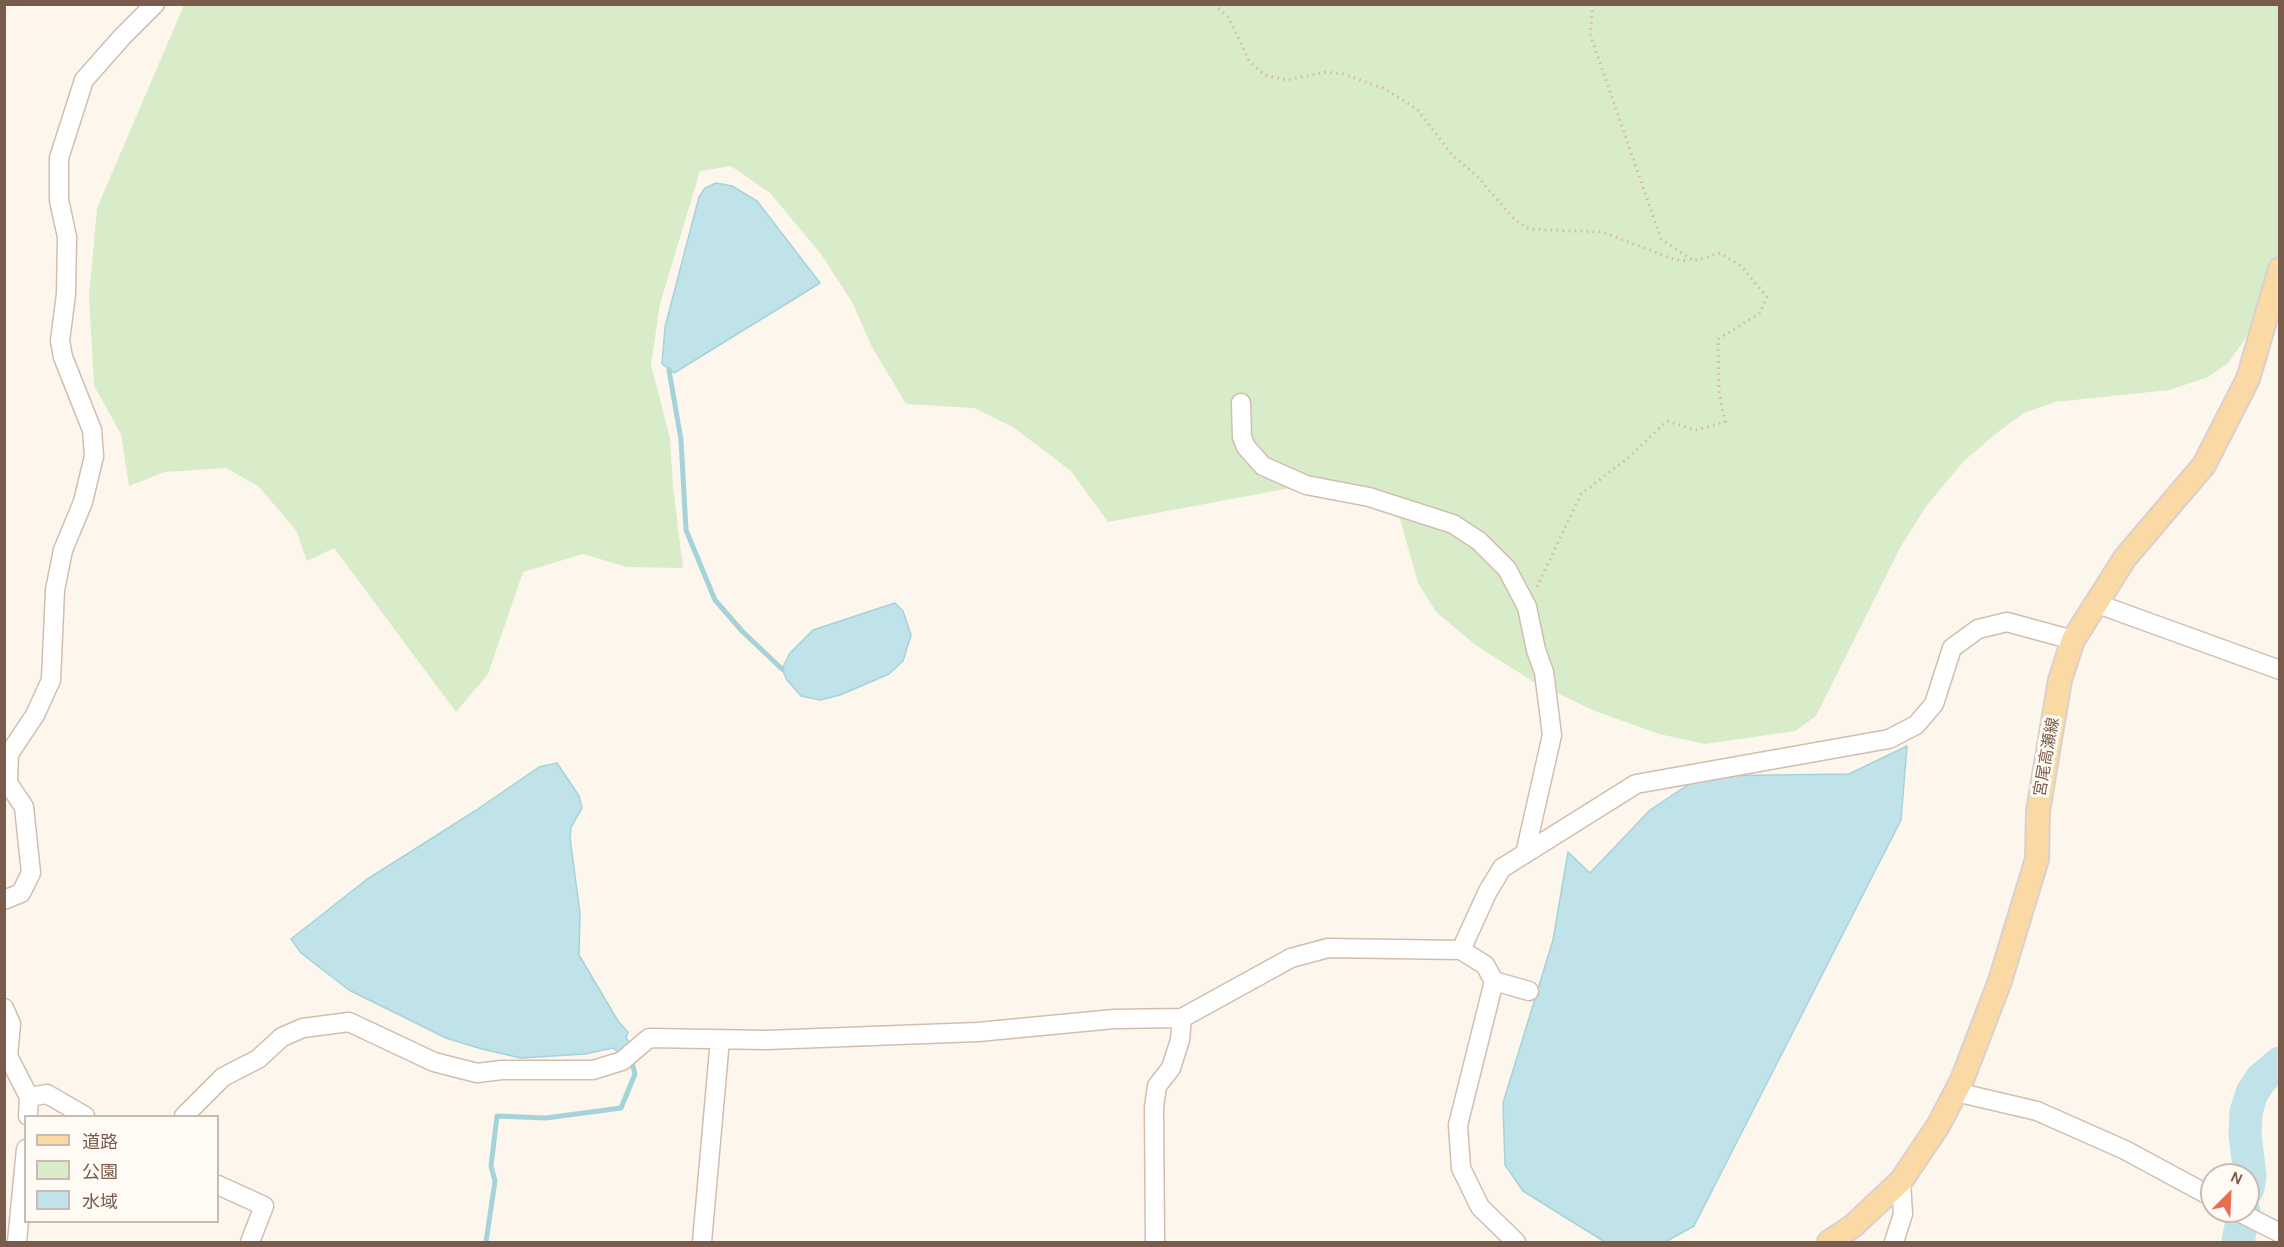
<!DOCTYPE html>
<meta charset="utf-8">
<style>
body{margin:0}
#map{position:relative;width:2284px;height:1247px;overflow:hidden;background:#fdf6ec;font-family:Karla,"Noto Sans JP",sans-serif}
canvas{display:block}
.frame{position:absolute;inset:0;border:6px solid #7a5c4d;pointer-events:none}
.legend{position:absolute;left:24px;top:1115px;width:195px;height:108px;box-sizing:border-box;background:#fffaf3;border:2px solid #cabbb1;margin:0;padding:8px 10px;list-style:none;font-size:18px;color:#7a5c4d}
.legend li{display:flex;align-items:center;gap:12px;height:30px}
.legend b{width:30px;border:2px solid #cabbb1}
.north{position:absolute;left:2200px;top:1163px;width:60px;height:60px;box-sizing:border-box;background:#fffaf3;border:2px solid #cabbb1;border-radius:50%;rotate:24deg;font-size:16px;font-weight:700;line-height:24px;text-align:center;color:#7a5c4d}
.north::after{content:'';display:block;margin:auto;width:21px;height:27px;background:#e76f51;clip-path:polygon(50% 0,100% 100%,50% 72%,0 100%)}
</style>
<div id="map">
<canvas width="2284" height="1247"></canvas>
<div class="frame"></div>
<ul class="legend">
<li><b style="height:8px;background:#fbd9a5"></b>道路</li>
<li><b style="height:16px;background:#d8ecc9"></b>公園</li>
<li><b style="height:16px;background:#bfe3e8"></b>水域</li>
</ul>
<div class="north">N</div>
</div>
<script>
const ctx = document.querySelector('canvas').getContext('2d');
ctx.lineJoin = 'round';
function fillPath(path, color) { ctx.fillStyle = color; ctx.fill(path, 'evenodd'); }
const shape = rows => new Path2D(rows.map(r => 'M' + r).join(''));
function strokePath(path, color, width, dash) { ctx.strokeStyle = color; ctx.lineWidth = width; ctx.lineCap = dash ? 'butt' : 'round'; ctx.setLineDash(dash || []); ctx.stroke(path); }
function label(font, color, halo, rows, align = 'center') {
  ctx.font = font + ' Karla,"Noto Sans JP",sans-serif'; ctx.lineWidth = 6; ctx.setLineDash([]); ctx.textBaseline = 'middle'; ctx.strokeStyle = halo; ctx.fillStyle = color; for (const [text, x, y, turn = 0] of rows) {
    ctx.save(); ctx.translate(x, y); ctx.rotate((+turn || 0) * Math.PI / 180); ctx.textAlign = isNaN(turn) ? turn : align; if (halo) ctx.strokeText(text, 0, 0); ctx.fillText(text, 0, 0); ctx.restore();
  }
}
fillPath(shape([
 [184,5,2279,5,2279,273,2255,325,2228,363,2208,377,2169,390,2055,402,2024,413,1998,432,1964,461,1927,505,1900,548,1816,716,1795,731,1705,744,1659,734,1595,711,1534,682,1477,646,1436,612,1418,583,1400,519,1386,500,1323,482,1108,522,1071,471,1013,427,974,408,906,404,872,347,852,302,821,254,770,193,731,166,700,171,660,304,651,365,670,438,673,487,683,568,627,567,583,554,523,572,488,674,456,712,334,548,307,561,296,530,258,486,226,468,164,472,129,486,121,434,94,386,89,296,97,208]
]), '#d8ecc9');
const water = shape([
 [716,183,732,186,757,201,820,283,674,373,662,364,665,327,699,197,705,188,716,183],
 [895,603,903,611,911,635,903,661,889,674,840,695,820,700,801,696,787,680,782,669,790,653,813,630,895,603],
 [1907,746,1901,820,1694,1226,1665,1242,1605,1242,1523,1191,1505,1165,1503,1103,1553,940,1568,852,1590,873,1650,810,1701,776,1849,774,1907,746],
 [557,763,579,796,582,808,571,827,570,838,580,913,579,955,618,1021,628,1032,626,1038,633,1047,621,1055,613,1048,585,1054,521,1058,482,1049,446,1038,349,990,301,953,291,939,366,880,475,811,539,767,557,763]
]);
fillPath(water, '#bfe3e8');
strokePath(water, '#a5d3da', 1.5);
strokePath(shape([
 [669,370,681,440,686,530,715,600,742,631,782,669],
 [486,1242,495,1181,491,1166,497,1116,546,1118,621,1108,635,1074,632,1063]
]), '#a5d3da', 5);
strokePath(shape([
 [2248,1188,2250,1176,2245,1134,2246,1112,2252,1093,2261,1079,2280,1063],
 [2238,1242,2244,1211]
]), '#bfe3e8', 33);
const minor = shape([
 [1241,403,1242,437,1246,447,1263,466,1306,485,1369,497,1453,524,1479,541,1507,569,1527,607,1536,650,1544,672,1552,735,1525,854],
 [2095,603,2280,670],
 [4,900,21,893,31,873,24,807,8,783,9,754,35,715,51,680,55,590,63,550,83,502,94,456,92,430,63,357,60,341,66,294,67,237,59,200,59,158,84,80,122,37,155,4],
 [1461,950,1488,891,1502,868,1636,784,1889,739,1916,725,1934,704,1952,648,1978,629,2007,622,2073,640],
 [1494,981,1529,991],
 [4,1008,11,1024,8,1056,29,1097,28,1116],
 [1956,1092,2037,1111,2125,1150,2212,1197],
 [29,1097,47,1094,85,1116],
 [184,1116,223,1077,258,1059,282,1037,303,1028,349,1022,434,1062,477,1073,502,1070,593,1070,622,1061,649,1038,766,1040,978,1032,1114,1019,1182,1018,1291,958,1328,948,1461,950,1485,965,1494,981,1458,1125,1461,1168,1480,1207,1516,1242],
 [218,1185,264,1206,250,1242],
 [2237,1211,2280,1233],
 [17,1242,26,1149],
 [702,1242,720,1039],
 [1155,1242,1154,1107,1157,1086,1171,1068,1180,1040,1182,1018],
 [1894,1242,1903,1214,1901,1181]
]);
const major = shape([
 [1829,1242,1853,1226,1901,1181,1938,1126,1962,1080,2000,981,2037,859,2038,811,2060,680,2073,640,2125,558,2204,465,2248,379,2280,269]
]);
strokePath(minor, '#d1beb0', 21);
strokePath(major, '#dad1cd', 26);
strokePath(shape([
 [1214,4,1229,18,1249,61,1265,75,1287,80,1326,72,1343,74,1383,88,1417,109,1453,156,1477,176,1515,220,1529,229,1602,232,1676,260,1689,261],
 [1537,587,1581,494,1628,458,1667,421,1696,430,1725,422,1719,392,1718,339,1759,314,1767,297,1741,266,1720,253,1694,261,1661,239,1590,34,1593,4]
]), '#d9b8a5', 3, [1.5, 4.5]);
strokePath(minor, '#fff', 18);
strokePath(major, '#fbd9a5', 22);
label('16px', '#7a5c4d', '#fffaf3', [
 ["宮尾高瀬線",2047,757,-80]
]);
</script>
